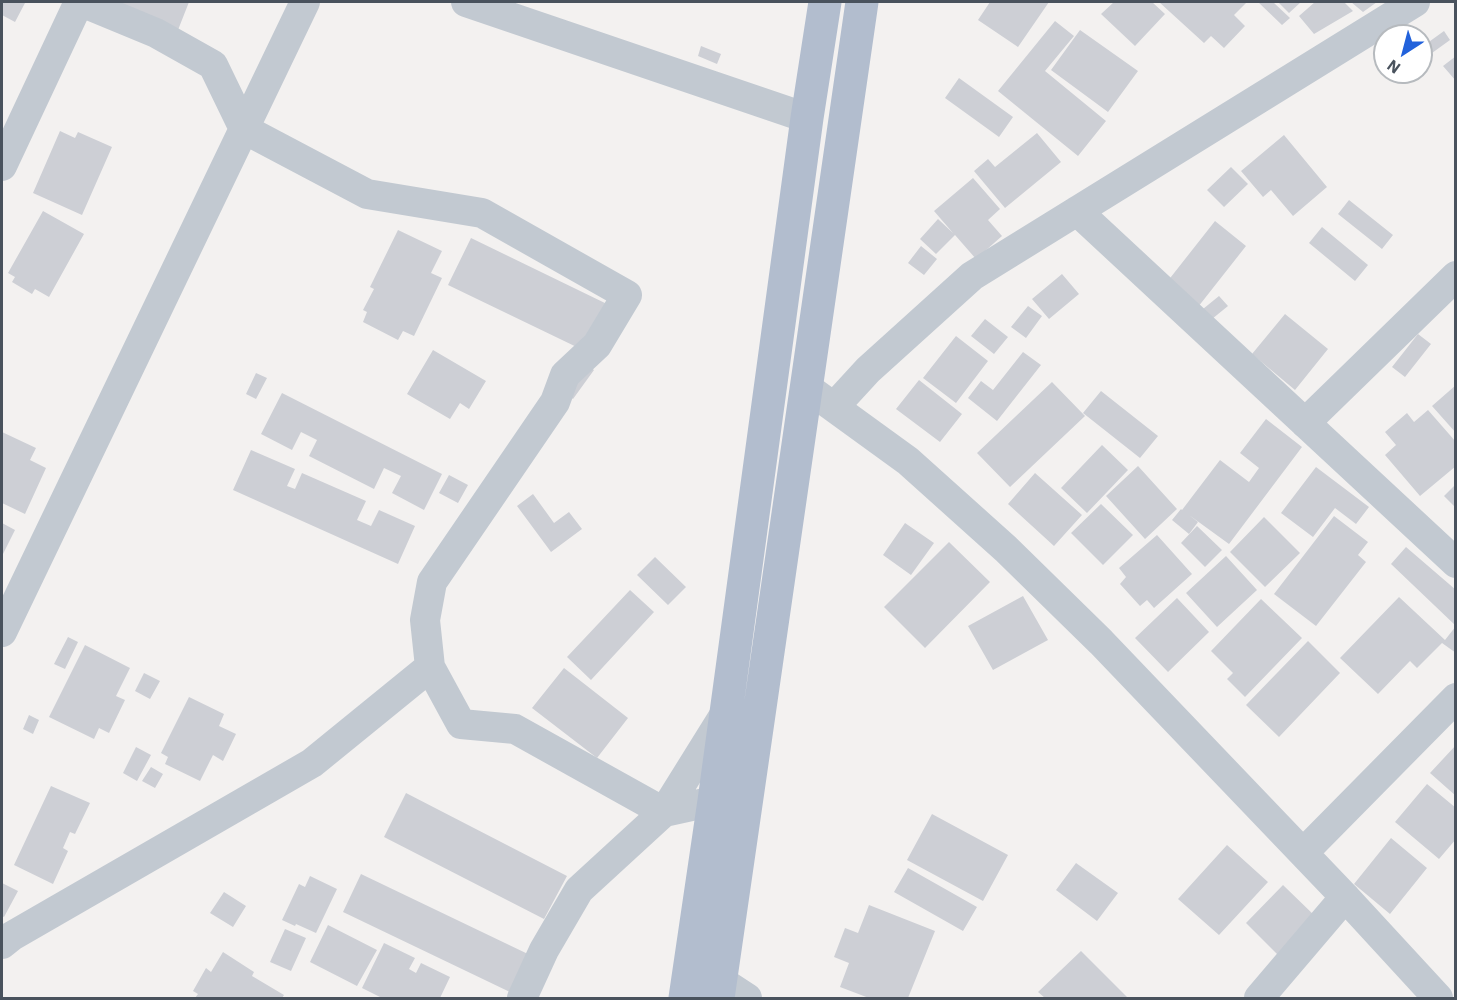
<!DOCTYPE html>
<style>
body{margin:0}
#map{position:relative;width:1457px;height:1000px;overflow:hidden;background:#f3f1f0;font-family:"IBM Plex Sans",sans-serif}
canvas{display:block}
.frame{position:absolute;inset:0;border:3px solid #49525d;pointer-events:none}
.north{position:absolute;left:1373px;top:24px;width:60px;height:60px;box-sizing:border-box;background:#fff;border:2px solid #b6babe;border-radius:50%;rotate:216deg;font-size:16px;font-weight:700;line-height:24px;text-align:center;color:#49525d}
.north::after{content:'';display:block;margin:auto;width:21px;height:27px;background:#2262db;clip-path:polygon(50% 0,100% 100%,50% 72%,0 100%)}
</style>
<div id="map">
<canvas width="1457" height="1000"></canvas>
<div class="frame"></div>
<div class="north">N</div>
</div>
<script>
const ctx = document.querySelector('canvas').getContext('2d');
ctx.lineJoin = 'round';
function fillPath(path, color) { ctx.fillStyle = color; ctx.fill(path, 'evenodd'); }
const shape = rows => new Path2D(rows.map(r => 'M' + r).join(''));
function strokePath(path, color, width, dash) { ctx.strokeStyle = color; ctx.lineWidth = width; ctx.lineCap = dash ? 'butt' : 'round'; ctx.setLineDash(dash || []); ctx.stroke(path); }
fillPath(shape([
 [2,2,25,3,15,22,2,15],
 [120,2,189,2,178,30,119,6],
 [990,2,1049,2,1018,47,978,20],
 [1114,2,1152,2,1165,14,1135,46,1101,14],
 [1159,2,1247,2,1234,15,1245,26,1224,48,1211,36,1204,43],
 [1258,2,1273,2,1290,18,1282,25],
 [1278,2,1301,2,1289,13],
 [1315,2,1344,2,1353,11,1314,34,1299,16],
 [1351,2,1377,2,1363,12],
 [1055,21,1074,36,1045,71,1106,121,1078,156,998,91],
 [1080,30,1138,71,1108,112,1051,70],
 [1444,31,1450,40,1432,53,1426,44],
 [701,46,721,54,717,64,698,56],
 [1456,56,1456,81,1443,66],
 [959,78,1013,117,999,137,945,98],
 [60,131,75,138,78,132,112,147,82,215,33,193],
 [1037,133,1061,162,1005,208,974,171,988,159,995,167],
 [1284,135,1327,187,1293,216,1271,190,1263,197,1241,171],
 [1231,167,1248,184,1224,207,1207,190],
 [973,178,1000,209,988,220,1002,236,976,259,955,235,936,254,920,239,938,219,953,233,934,211],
 [1349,200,1393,235,1382,249,1338,214],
 [43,211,84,234,49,297,35,289,32,294,12,282,15,277,8,273],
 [1215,221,1246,246,1198,307,1167,282],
 [1322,227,1368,265,1355,281,1309,243],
 [398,230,442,251,431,273,442,278,414,336,403,331,398,340,363,322,367,312,363,310,374,289,370,287],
 [471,238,609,305,587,352,448,285],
 [921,246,937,259,924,275,908,263],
 [1062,274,1079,294,1049,319,1032,299],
 [1219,296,1228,306,1212,319,1203,309],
 [1028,306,1042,316,1026,338,1011,327],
 [1285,314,1328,349,1295,390,1252,354],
 [985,319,1008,337,994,354,971,336],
 [1418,334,1431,344,1405,377,1392,367],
 [956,336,988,361,956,403,923,378],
 [433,350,486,381,469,409,460,403,450,419,407,394],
 [1023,352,1041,365,997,421,968,398,981,381,993,390],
 [583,362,594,370,573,399,562,391],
 [256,373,267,378,256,399,246,394],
 [919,380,962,414,940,442,896,409],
 [1052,382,1085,416,1010,487,977,453],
 [1456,385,1456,433,1432,406],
 [1101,391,1158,436,1140,458,1083,413],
 [282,393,442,474,424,510,392,493,401,476,384,468,374,489,309,456,317,440,301,432,292,450,261,434],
 [1428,410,1456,442,1456,466,1420,496,1385,455,1396,445,1385,432,1407,413,1414,422],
 [1266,419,1302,447,1229,544,1189,515,1198,522,1189,534,1172,520,1181,509,1182,510,1220,460,1249,482,1259,468,1240,453],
 [2,432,36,448,30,460,46,468,25,514,2,503],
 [1102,445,1128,470,1087,513,1061,488],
 [251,450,295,469,287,486,295,489,302,473,366,501,357,520,371,526,379,510,415,526,398,564,233,490],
 [1138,466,1177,509,1145,539,1106,496],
 [1316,467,1369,507,1356,524,1335,508,1313,537,1281,513],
 [1035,473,1082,515,1054,546,1008,504],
 [449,475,468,485,458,503,439,493],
 [1456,484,1456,508,1444,496],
 [533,494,554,523,569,512,582,529,551,552,517,506],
 [1101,504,1133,535,1103,565,1071,533],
 [1334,516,1368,542,1358,555,1366,562,1316,626,1274,594],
 [1264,517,1300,553,1265,587,1230,552],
 [2,523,15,530,2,556],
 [905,523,934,543,911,575,883,555],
 [1197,526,1222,550,1205,567,1181,543],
 [1157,535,1192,574,1154,608,1147,600,1140,606,1120,584,1126,577,1119,568],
 [949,542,990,582,925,648,884,607],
 [1406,547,1456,590,1456,626,1391,564],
 [1226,556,1257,590,1217,627,1186,593],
 [655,557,686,587,668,605,637,575],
 [630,590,654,612,591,680,567,657],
 [1023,596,1048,640,993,670,968,626],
 [1399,597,1445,640,1456,626,1456,653,1442,643,1417,668,1410,661,1378,694,1340,658],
 [1177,598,1209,632,1168,672,1135,638],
 [1261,599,1302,638,1245,697,1227,679,1233,673,1211,651],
 [68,637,78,642,65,669,54,664],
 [1308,641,1340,673,1279,737,1246,705],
 [85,645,130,668,116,696,125,700,109,733,99,728,94,739,49,717],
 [564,668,628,718,597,758,532,708],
 [144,673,160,681,150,699,135,691],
 [189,697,224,714,219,726,236,734,223,761,213,755,200,781,165,764,168,757,161,753],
 [29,715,39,720,33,734,23,729],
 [1456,745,1456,796,1430,773],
 [136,747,151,755,137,781,123,773],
 [151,767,163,774,155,788,142,781],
 [1427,784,1456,808,1456,839,1439,859,1395,822],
 [51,786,90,803,75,834,70,832,63,848,68,851,53,884,14,865],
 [406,793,567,876,544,919,384,837],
 [932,814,1008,855,983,901,907,860],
 [1391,838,1427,868,1390,914,1354,884],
 [1227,845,1268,882,1219,935,1178,899],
 [1076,863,1118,893,1097,921,1056,890],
 [908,868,977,907,963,931,894,892],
 [361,874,530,955,512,993,343,912],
 [310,876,337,889,316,933,296,924,295,926,282,920,299,884,305,887],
 [2,883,18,891,4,917,2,916],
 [1283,885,1317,918,1279,956,1246,923],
 [224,892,246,906,233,927,210,913],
 [869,905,935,931,908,998,869,998,840,987,849,963,834,957,845,928,858,933],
 [328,925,377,950,357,986,310,962],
 [285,929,306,938,291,971,270,962],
 [384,943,415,958,409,969,416,973,421,963,450,977,440,998,382,998,362,988],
 [1081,951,1128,998,1045,998,1038,992],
 [223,952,254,972,252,976,284,995,282,998,195,998,198,994,193,991,206,968,211,972]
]), '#cdcfd5');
strokePath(shape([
 [81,2,156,33,213,65,244,129,367,194,482,213,627,295,597,345,565,375,555,402,432,582,425,620,430,667],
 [466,2,807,118],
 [2,166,79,2],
 [1077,211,1456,563],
 [806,387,908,461,1006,549,1101,642,1345,897,1438,998],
 [834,407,868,370,972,276,1415,2],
 [1305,423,1456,276],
 [2,632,305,2],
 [1303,853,1456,698],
 [2,944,12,936,312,763,430,667,461,724,515,729,664,812,714,801],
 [721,981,747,998],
 [522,998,544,950,579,890,664,812,725,714],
 [1259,998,1345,897]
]), '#c2c9d1', 30);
strokePath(shape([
 [685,998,714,801,807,118,825,2],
 [718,998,862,2]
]), '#b2bdce', 33);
</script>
